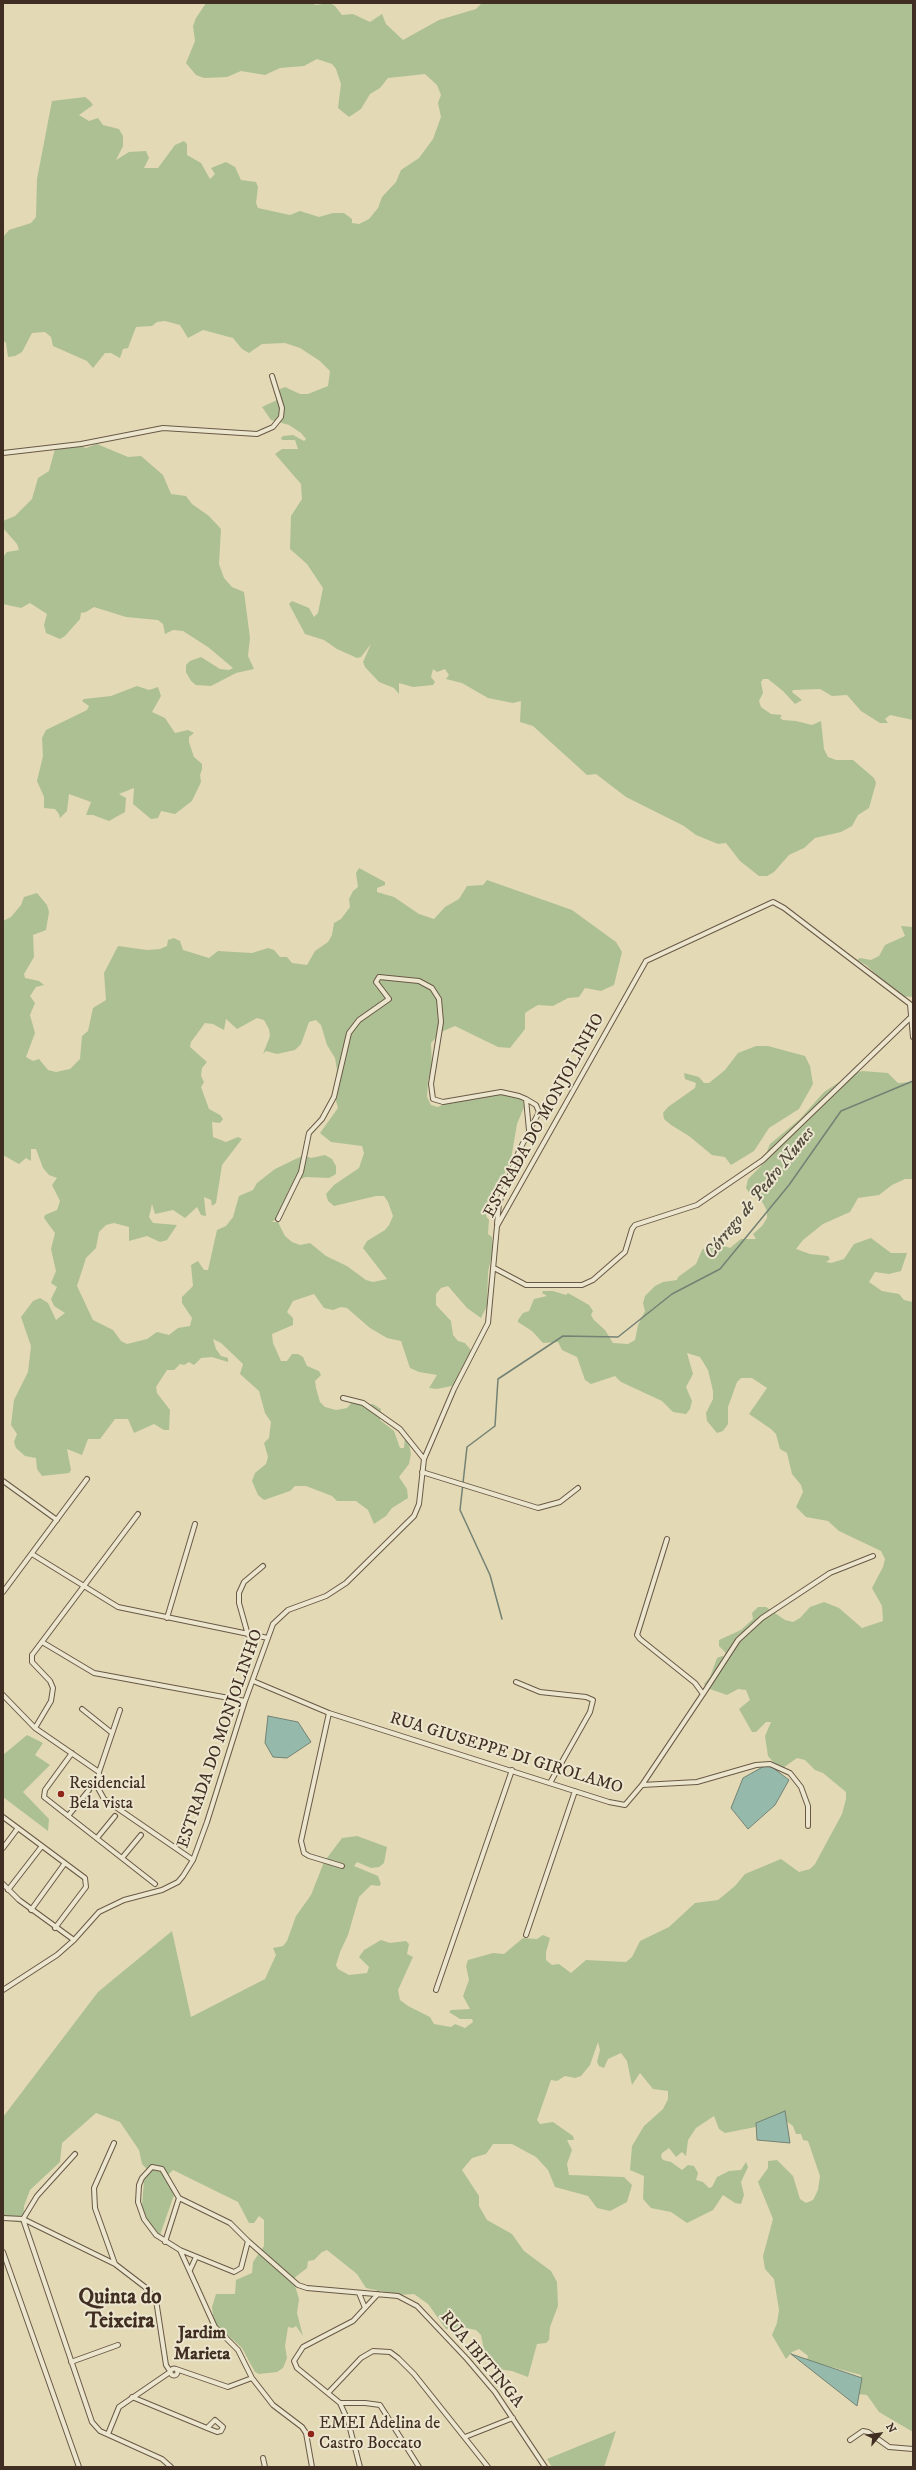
<!DOCTYPE html>
<meta charset="utf-8">
<style>
body{margin:0}
#map{position:relative;width:916px;height:2470px;overflow:hidden;background:#e3d9b5;font-family:"IM FELL DW Pica",serif}
canvas{display:block}
.frame{position:absolute;inset:0;border:4px solid #402e22;pointer-events:none}
.north{position:absolute;left:860px;top:2414px;width:40px;height:40px;-webkit-text-stroke:3px #ede6cf;paint-order:stroke;rotate:61deg;font-size:11px;font-weight:700;line-height:16px;text-align:center;color:#402e22}
.north::after{content:'';display:block;margin:auto;width:14px;height:18px;background:#402e22;clip-path:polygon(50% 0,100% 100%,50% 72%,0 100%)}
</style>
<div id="map">
<canvas width="916" height="2470"></canvas>
<div class="frame"></div>
<div class="north">N</div>
</div>
<script>
const ctx = document.querySelector('canvas').getContext('2d');
ctx.lineJoin = 'round';
function fillPath(path, color) { ctx.fillStyle = color; ctx.fill(path, 'evenodd'); }
const shape = rows => new Path2D(rows.map(r => 'M' + r).join(''));
function strokePath(path, color, width, dash) { ctx.strokeStyle = color; ctx.lineWidth = width; ctx.lineCap = dash ? 'butt' : 'round'; ctx.setLineDash(dash || []); ctx.stroke(path); }
function label(font, color, halo, rows, align = 'center') {
  ctx.font = font + ' "IM FELL DW Pica",serif'; ctx.lineWidth = 4; ctx.setLineDash([]); ctx.textBaseline = 'middle'; ctx.strokeStyle = halo; ctx.fillStyle = color; for (const [text, x, y, turn = 0] of rows) {
    ctx.save(); ctx.translate(x, y); ctx.rotate((+turn || 0) * Math.PI / 180); ctx.textAlign = isNaN(turn) ? turn : align; if (halo) ctx.strokeText(text, 0, 0); ctx.fillText(text, 0, 0); ctx.restore();
  }
}
fillPath(shape([
 [206,3,310,3,316,5,330,3,335,6,342,15,353,14,370,22,382,14,386,24,403,40,439,20,476,9,482,3,913,3,913,720,890,715,885,719,888,723,880,723,861,711,847,695,832,696,820,689,793,690,792,692,802,700,795,704,783,691,768,679,763,679,761,682,763,693,759,701,761,707,771,714,782,715,780,718,783,720,796,721,812,725,821,721,824,749,828,757,836,760,853,760,874,778,876,783,869,808,858,815,852,826,841,832,815,838,804,848,789,855,774,872,767,876,759,876,740,861,726,843,718,844,696,835,684,826,626,797,596,774,587,775,533,726,520,722,521,701,513,703,488,698,462,683,446,679,449,675,445,669,437,672,433,669,431,677,435,682,433,685,413,687,399,683,399,694,394,688,379,682,365,667,363,662,371,644,361,657,357,658,337,649,324,640,305,634,289,604,292,601,309,608,314,617,318,613,323,588,307,564,290,549,291,516,302,499,301,484,275,454,282,449,298,449,295,440,282,440,281,438,283,436,293,435,304,441,306,439,301,433,289,425,271,420,262,407,277,400,280,389,285,387,300,394,308,394,328,386,330,371,320,361,300,348,285,343,262,344,249,353,242,349,233,338,203,330,188,338,180,325,165,321,157,322,152,326,136,327,128,348,123,349,120,358,111,353,105,353,93,368,87,361,53,346,51,337,45,332,32,333,22,352,15,356,8,357,6,343,3,340,3,237,9,230,31,223,36,217,37,179,52,101,85,97,90,101,93,105,79,115,89,121,98,118,103,125,119,129,123,136,123,146,116,160,129,152,146,151,149,158,144,168,158,168,175,145,184,141,187,144,187,155,201,163,210,179,215,174,211,168,226,162,235,167,241,180,256,182,258,187,256,203,258,208,290,215,300,211,319,217,333,213,344,213,352,219,352,223,359,224,369,219,378,208,382,197,396,182,401,170,419,158,433,139,441,117,438,103,441,95,437,85,425,74,388,78,380,88,370,94,361,109,349,117,338,108,341,84,336,69,332,64,317,59,304,66,280,68,265,75,241,71,227,77,204,78,196,75,186,63,195,41,193,26,196,18],
 [97,444,128,457,141,456,163,475,171,494,186,496,192,504,209,516,221,529,219,564,224,578,232,587,244,592,250,638,248,656,254,669,236,673,211,686,196,685,191,681,186,672,186,665,190,661,201,657,220,669,229,670,233,668,208,647,183,631,173,630,165,634,163,624,158,620,126,617,94,607,86,612,81,613,80,619,65,636,60,639,46,633,44,625,47,614,30,603,21,608,3,604,3,557,7,552,19,550,17,544,3,528,3,521,15,516,32,499,38,478,49,471,55,449,76,445,86,448],
 [137,686,149,690,158,687,161,696,152,712,165,718,175,733,188,730,194,733,189,737,189,742,194,757,202,764,202,769,200,775,201,782,192,801,175,814,161,811,158,818,151,819,133,804,134,788,119,794,126,798,125,812,109,821,93,815,86,815,91,802,69,794,67,811,60,818,59,814,55,809,44,808,44,797,37,781,43,756,42,738,46,730,87,710,89,706,82,701,84,699,111,696],
 [359,868,385,882,385,885,377,888,377,892,394,897,419,914,434,919,445,907,459,899,467,886,483,885,487,880,572,910,616,942,622,952,614,985,601,991,585,988,579,997,568,998,553,1006,538,1005,531,1009,525,1013,525,1029,510,1048,498,1047,455,1026,441,1032,431,1043,432,1066,428,1081,427,1097,431,1105,438,1107,446,1103,500,1094,518,1098,523,1101,524,1107,517,1124,510,1165,504,1174,486,1216,489,1220,488,1234,492,1237,493,1250,488,1272,487,1306,481,1318,467,1308,448,1286,441,1288,436,1294,436,1305,451,1321,453,1335,458,1341,465,1343,474,1354,460,1370,456,1385,437,1389,429,1388,437,1375,419,1372,410,1368,401,1341,387,1338,370,1328,347,1308,341,1307,333,1310,324,1308,314,1294,293,1301,287,1312,293,1318,293,1325,272,1334,273,1343,281,1361,287,1361,292,1354,298,1354,303,1357,307,1366,319,1371,321,1375,315,1381,316,1388,320,1402,325,1407,336,1410,347,1408,353,1401,365,1405,373,1404,381,1409,380,1420,394,1431,400,1448,404,1448,405,1436,408,1439,411,1454,409,1464,399,1477,407,1489,408,1498,392,1508,386,1516,374,1524,368,1510,356,1501,337,1501,332,1496,306,1486,295,1486,290,1491,264,1500,258,1495,252,1481,255,1473,266,1464,268,1457,264,1443,269,1438,271,1422,265,1413,259,1391,240,1374,243,1364,221,1343,213,1339,216,1349,221,1356,228,1358,228,1362,212,1357,201,1358,194,1365,189,1362,184,1365,180,1364,174,1370,167,1370,156,1387,157,1393,170,1410,169,1430,164,1430,154,1424,134,1433,128,1419,115,1419,100,1439,88,1439,82,1455,67,1449,71,1470,69,1473,42,1476,37,1469,36,1458,25,1456,16,1448,14,1442,17,1434,11,1425,14,1400,28,1372,31,1346,21,1317,33,1301,40,1298,48,1303,56,1320,65,1313,54,1306,51,1299,57,1287,51,1283,56,1271,51,1249,55,1233,44,1218,45,1215,57,1210,60,1201,52,1185,57,1178,49,1175,43,1168,36,1149,31,1149,31,1161,26,1158,19,1164,3,1155,3,921,11,917,21,905,24,897,37,893,47,905,49,912,46,930,33,935,34,957,24,974,25,978,39,981,44,985,36,987,30,996,35,1003,30,1015,35,1033,26,1057,33,1061,39,1059,48,1070,56,1072,70,1069,80,1059,82,1036,88,1031,93,1008,106,1000,104,973,118,946,147,950,160,949,167,946,168,940,174,938,180,941,183,950,209,958,218,951,252,953,268,948,274,950,280,957,287,957,292,963,307,965,315,951,328,942,332,935,334,923,341,919,350,907,349,899,353,891,358,887,356,873],
 [257,1018,264,1020,269,1029,270,1036,263,1054,266,1051,277,1054,295,1050,301,1044,309,1022,316,1020,321,1025,327,1045,335,1058,337,1070,334,1094,338,1108,320,1133,331,1142,362,1146,364,1153,359,1168,334,1185,326,1194,328,1201,334,1206,376,1196,384,1196,388,1202,393,1216,389,1225,385,1230,367,1241,363,1248,387,1279,373,1282,366,1280,347,1266,326,1256,310,1243,300,1245,292,1242,285,1236,278,1222,272,1222,283,1214,288,1191,298,1180,306,1177,329,1178,336,1174,336,1166,332,1159,325,1155,311,1158,304,1155,275,1169,257,1183,253,1190,239,1196,233,1217,226,1226,217,1230,208,1270,204,1270,198,1261,191,1265,193,1286,182,1297,182,1303,192,1318,190,1326,178,1328,169,1335,157,1332,147,1339,127,1344,121,1341,113,1330,93,1320,77,1286,86,1258,96,1248,99,1232,106,1225,114,1223,129,1227,129,1241,147,1236,160,1242,167,1240,177,1225,153,1223,149,1217,152,1204,155,1214,173,1210,185,1218,197,1207,201,1215,206,1216,204,1197,211,1200,212,1206,216,1203,222,1165,242,1139,238,1137,226,1142,213,1137,212,1122,220,1123,223,1119,220,1115,209,1109,201,1087,204,1082,201,1076,202,1068,207,1062,190,1047,191,1042,205,1023,213,1024,224,1030,226,1019,237,1029],
 [901,926,913,927,913,997,899,996,866,965,857,960,860,958,871,960,879,956,885,945,905,936],
 [756,1046,768,1046,805,1056,810,1066,813,1084,799,1109,769,1128,754,1151,731,1165,725,1157,712,1155,689,1136,671,1125,664,1119,663,1113,668,1107,695,1088,696,1083,685,1079,684,1073,699,1077,704,1083,709,1083,725,1070,738,1053],
 [862,1071,888,1073,898,1083,913,1082,913,1179,905,1179,892,1185,879,1195,858,1198,850,1212,823,1224,803,1240,796,1249,810,1254,828,1256,830,1259,826,1262,831,1263,844,1259,854,1244,871,1238,891,1253,907,1253,901,1271,889,1274,875,1272,869,1282,882,1291,899,1294,904,1300,913,1302,913,2432,879,2412,867,2395,858,2394,861,2375,820,2364,806,2363,808,2356,799,2349,792,2352,786,2359,772,2335,777,2323,779,2310,774,2279,765,2269,763,2256,773,2219,758,2182,768,2168,768,2161,777,2160,793,2176,800,2199,806,2203,813,2200,818,2190,820,2176,808,2141,803,2140,801,2134,796,2134,793,2126,786,2121,725,2133,719,2129,714,2116,696,2128,688,2140,686,2156,682,2152,676,2157,669,2148,662,2153,661,2157,663,2160,671,2162,682,2170,688,2165,694,2166,698,2173,696,2180,703,2182,709,2188,712,2187,717,2177,729,2171,741,2170,746,2162,748,2167,741,2182,744,2195,741,2204,735,2203,723,2195,713,2210,687,2223,671,2212,651,2208,643,2199,644,2176,630,2170,632,2146,644,2126,663,2109,668,2099,668,2091,653,2089,640,2073,632,2085,627,2061,621,2053,608,2059,604,2068,599,2066,597,2062,600,2050,598,2042,590,2065,581,2076,575,2078,565,2076,557,2081,551,2080,537,2120,540,2124,553,2122,573,2136,574,2140,567,2140,572,2150,567,2164,569,2175,624,2177,632,2185,627,2202,610,2211,597,2208,588,2196,555,2187,548,2170,536,2157,512,2144,493,2144,486,2154,472,2158,462,2170,479,2196,479,2206,487,2220,512,2234,524,2251,551,2271,557,2282,558,2306,550,2327,549,2340,546,2343,537,2344,528,2377,512,2371,497,2369,492,2364,484,2350,481,2335,476,2330,461,2327,446,2329,428,2304,414,2294,399,2295,366,2288,357,2274,327,2250,322,2252,314,2260,308,2261,307,2268,293,2279,299,2299,297,2313,303,2336,296,2326,293,2328,288,2327,285,2346,287,2358,283,2368,277,2372,259,2374,255,2372,242,2348,214,2323,212,2307,216,2294,235,2294,236,2280,252,2273,253,2262,264,2246,264,2220,259,2216,254,2223,249,2223,238,2202,173,2170,166,2177,174,2195,160,2235,148,2221,142,2206,144,2180,150,2172,142,2164,139,2150,120,2122,96,2113,62,2143,60,2162,30,2190,24,2206,23,2223,3,2220,3,2117,98,1992,172,1931,191,2017,265,1979,276,1955,273,1948,283,1946,287,1941,296,1916,311,1895,324,1862,342,1838,357,1836,387,1847,384,1863,379,1867,371,1868,357,1862,354,1866,378,1876,381,1884,379,1886,371,1885,359,1897,348,1935,340,1952,336,1965,338,1969,349,1975,367,1973,369,1967,359,1957,364,1950,381,1940,390,1943,406,1941,409,1944,407,1954,413,1957,398,1990,400,2000,408,2006,430,2017,434,2024,451,2027,455,2024,465,2028,473,2022,472,2019,460,2019,449,2012,451,2010,470,2009,463,1996,469,1980,466,1966,468,1960,493,1953,504,1954,523,1938,537,1939,543,1935,550,1938,546,1952,546,1960,552,1965,559,1964,571,1973,586,1960,626,1962,632,1957,640,1941,669,1927,695,1903,718,1900,735,1886,745,1874,781,1859,799,1872,810,1869,815,1864,842,1814,846,1799,846,1792,823,1773,815,1770,805,1760,797,1758,780,1770,768,1756,765,1736,771,1722,766,1722,756,1732,752,1732,739,1709,750,1700,746,1690,738,1689,727,1695,707,1688,704,1684,710,1677,717,1658,722,1656,726,1658,725,1652,719,1646,719,1640,741,1630,753,1619,752,1613,758,1607,766,1607,785,1620,793,1622,800,1618,810,1607,824,1602,839,1608,862,1628,883,1621,882,1606,872,1588,883,1567,885,1559,881,1551,839,1531,828,1521,806,1517,796,1507,803,1492,801,1485,792,1474,787,1453,780,1449,776,1434,771,1429,749,1414,767,1388,752,1378,741,1378,737,1382,728,1407,728,1424,723,1431,717,1433,707,1421,706,1413,713,1399,713,1391,708,1370,700,1357,687,1353,693,1374,686,1387,692,1401,690,1409,686,1414,673,1412,662,1401,621,1382,615,1376,591,1384,585,1380,577,1357,562,1350,558,1342,543,1343,532,1331,518,1322,518,1320,523,1313,529,1311,534,1299,547,1296,542,1293,543,1291,553,1291,566,1295,568,1293,589,1305,593,1311,591,1315,594,1320,605,1330,613,1343,628,1344,635,1340,638,1325,645,1311,643,1303,645,1296,655,1286,663,1282,677,1280,678,1277,696,1264,702,1250,708,1245,715,1243,730,1248,741,1239,756,1239,753,1234,762,1226,767,1218,767,1211,763,1203,750,1194,746,1188,748,1179,761,1166,770,1144,800,1119,824,1092,847,1077],
 [27,1735,43,1743,35,1755,50,1765,23,1792,49,1819,48,1831,3,1797,3,1755],
 [616,2431,604,2467,552,2467,547,2459]
]), '#adc093');
const water = shape([
 [268,1716,298,1722,311,1742,287,1758,273,1757,265,1743,268,1716],
 [768,1764,789,1780,775,1805,748,1829,731,1808,743,1778,768,1764],
 [785,2111,790,2143,757,2140,756,2123,785,2111],
 [791,2354,862,2378,857,2406,791,2354]
]);
fillPath(water, '#95baab');
strokePath(water, '#738274', 1);
strokePath(shape([
 [502,1619,490,1575,460,1510,467,1447,495,1426,498,1379,563,1336,618,1337,672,1294,720,1269,789,1185,841,1111,913,1081]
]), '#738274', 1.5);
const street = shape([
 [3,453,81,444,163,428,257,434,273,427,281,417,282,408,272,376],
 [278,1219,301,1172,309,1133,322,1119,334,1097,349,1033,359,1020,389,999,376,982,379,977,419,981,432,988,439,999,441,1022,431,1084,433,1099,443,1102,501,1092,519,1096,526,1099,529,1130],
 [497,1224,499,1203,519,1151,539,1112,536,1105,526,1099],
 [494,1268,526,1285,582,1285,593,1280,625,1252,632,1229,635,1225,697,1205,763,1160,910,1018],
 [343,1398,363,1403,400,1429,424,1459],
 [422,1472,538,1508,560,1502,578,1488],
 [3,1481,57,1520],
 [32,1554,118,1607,268,1638],
 [3,1592,87,1479],
 [167,1618,195,1524],
 [248,1635,239,1603,239,1593,244,1582,263,1566],
 [42,1642,94,1673,245,1701],
 [253,1681,329,1713,609,1802,625,1805,642,1785,703,1694,695,1683,640,1639,637,1635,667,1539],
 [516,1682,540,1692,586,1697,593,1700,590,1712,550,1783],
 [703,1694,738,1640,762,1618,830,1573,873,1556],
 [3,1695,35,1728,99,1772,98,1788,104,1799,193,1860],
 [82,1709,112,1733],
 [329,1713,301,1841,304,1853,309,1856,342,1866],
 [35,1728,51,1701,53,1688,50,1681,32,1662,32,1655,138,1514],
 [72,1753,45,1790,44,1797,155,1884],
 [99,1772,120,1710],
 [642,1785,697,1782,756,1765,770,1764,790,1773,801,1787,808,1806,808,1826],
 [68,1816,89,1790],
 [3,1817,85,1878,86,1887,55,1928],
 [97,1838,115,1816],
 [3,1848,18,1828],
 [122,1858,141,1835],
 [3,1884,19,1900,74,1940],
 [8,1890,42,1846],
 [31,1910,65,1863],
 [526,1935,575,1791],
 [3,1990,57,1955,74,1940,99,1912,124,1900,162,1890,178,1882,183,1876,193,1860,207,1822,245,1701,273,1624,288,1610,326,1596,346,1583,414,1516,419,1504,424,1459,454,1389,488,1323,497,1226,646,961,773,902,784,908,910,1004,913,1037],
 [436,1990,512,1770],
 [114,2143,94,2188,95,2208,115,2264,145,2287,156,2300,166,2365,170,2371],
 [75,2154,37,2196,23,2219,92,2422,100,2431,162,2459,171,2467],
 [3,2218,23,2219,115,2264],
 [248,2241,298,2285,307,2288,398,2296,417,2306,467,2359,495,2392,545,2467],
 [165,2242,179,2198,230,2223,248,2241,241,2268,234,2272,180,2250],
 [3,2252,79,2467],
 [190,2270,196,2257],
 [359,2293,365,2308],
 [71,2362,118,2345],
 '170.5 2372a3.5 3.5 0 1 1 7 0a3.5 3.5 0 1 1-7 0Z',
 [176,2369,228,2387,252,2378,238,2350,215,2327,180,2250,156,2235,144,2219,138,2202,139,2185,142,2178,152,2167,162,2169,179,2198],
 [252,2378,273,2405,302,2427,306,2433,312,2467],
 [328,2393,361,2358,373,2351,390,2352,398,2358,414,2374,488,2467],
 [132,2397,207,2428,217,2432,221,2431,223,2427,215,2420,207,2428],
 [340,2403,365,2403,380,2405,419,2467],
 [108,2434,119,2407,170,2372],
 [465,2437,513,2418],
 [850,2440,863,2431,868,2432,889,2447,913,2449],
 [263,2458,265,2467],
 [360,2467,348,2421,340,2403,297,2368,294,2361,303,2347,353,2321,378,2294]
]);
strokePath(street, '#695947', 6);
strokePath(street, '#ede6cf', 4);
for (const [x, y, r, color] of [
 [61,1794,4,"#8f2418"],
 [311,2434,4,"#8f2418"]
]) { const dot = new Path2D(); dot.arc(x, y, r, 0, 2 * Math.PI); ctx.fillStyle = color; ctx.fill(dot); strokePath(dot, '#ede6cf', 1.5); }
label('17px', '#402e22', '#ede6cf', [
 ["ESTRADA DO MONJOLINHO",545,1116,-61],
 ["ESTRADA DO MONJOLINHO",221,1739,-71],
 ["RUA GIUSEPPE DI GIROLAMO",506,1754,17],
 ["RUA IBITINGA",481,2360,50]
]);
label('17px', '#402e22', '#ede6cf', [
 ["Residencial",69,1784],
 ["Bela vista",69,1804],
 ["EMEI Adelina de",319,2424],
 ["Castro Boccato",319,2444]
], 'left');
label('italic 18px', '#514a3d', '#ede6cf', [
 ["Córrego de Pedro Nunes",760,1194,-51]
]);
label('bold 18px', '#402e22', '#ede6cf', [
 ["Jardim",202,2334],
 ["Marieta",202,2355]
]);
label('bold 21px', '#402e22', '#ede6cf', [
 ["Quinta do",120,2299],
 ["Teixeira",120,2323]
]);
</script>
